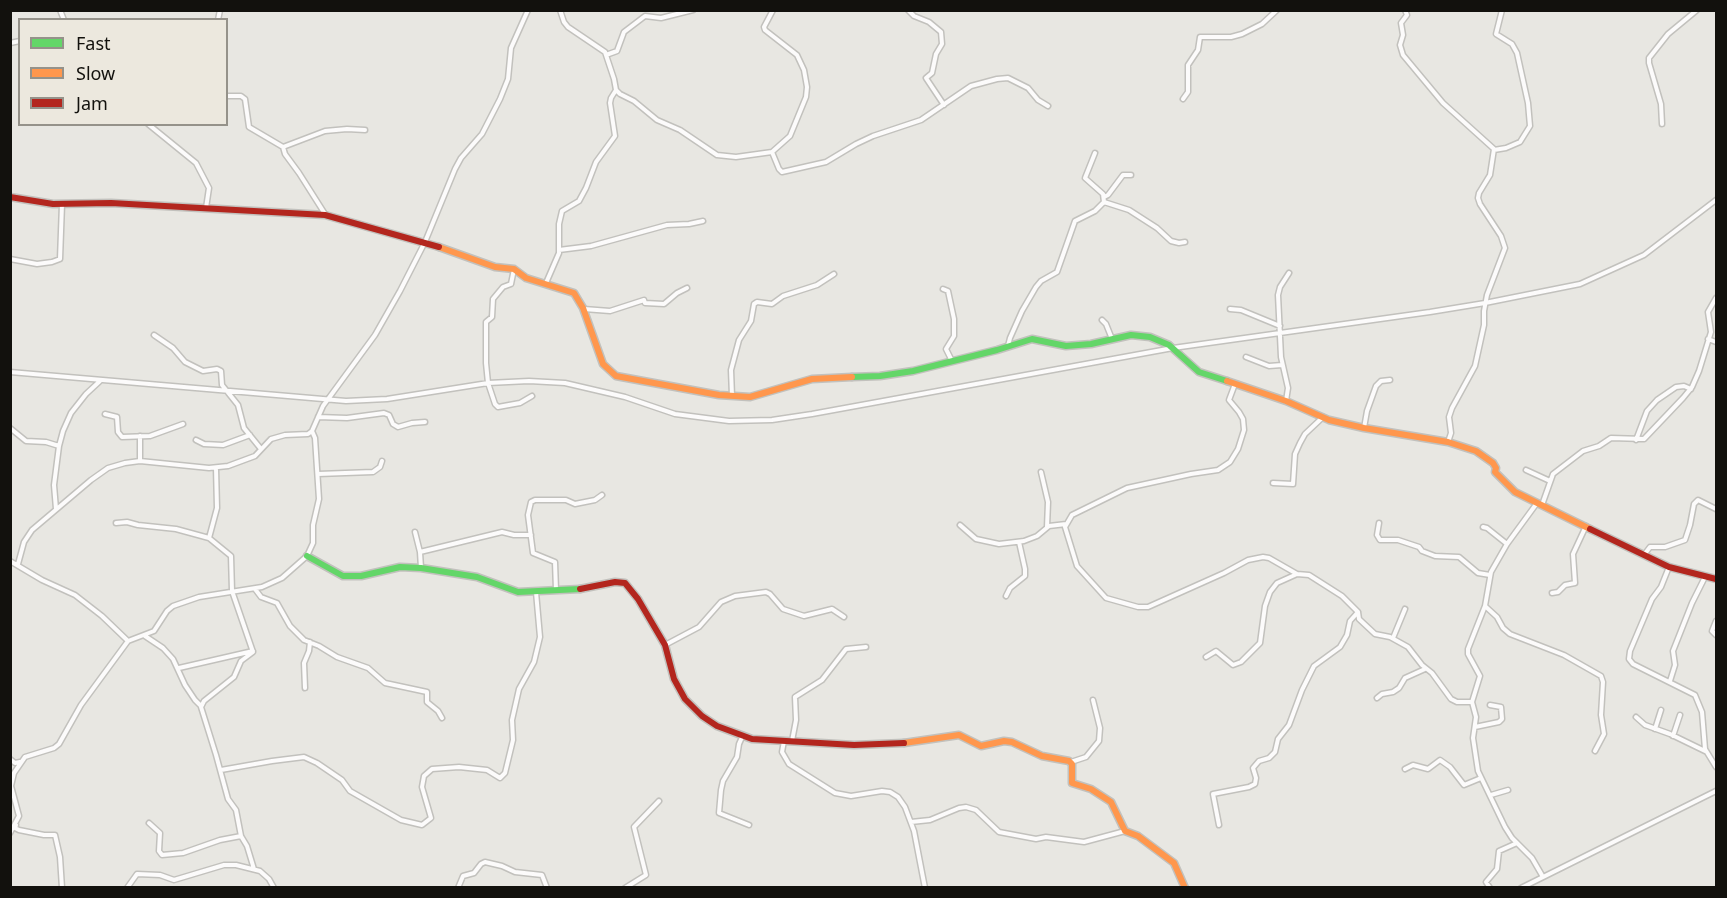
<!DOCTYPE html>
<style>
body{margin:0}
#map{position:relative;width:1727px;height:898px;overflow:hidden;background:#e8e7e2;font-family:"Noto Sans",sans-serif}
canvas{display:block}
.frame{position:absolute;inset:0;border:12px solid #12110d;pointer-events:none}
.legend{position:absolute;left:18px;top:18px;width:210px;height:108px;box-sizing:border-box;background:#ece8de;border:2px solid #95928a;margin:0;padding:8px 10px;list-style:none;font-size:18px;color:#12110d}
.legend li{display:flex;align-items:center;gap:12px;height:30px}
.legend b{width:30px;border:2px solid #95928a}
</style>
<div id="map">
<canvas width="1727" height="898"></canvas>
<div class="frame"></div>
<ul class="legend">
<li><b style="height:8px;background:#63d668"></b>Fast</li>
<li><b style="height:8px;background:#ff974d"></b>Slow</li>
<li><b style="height:8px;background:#b3261e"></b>Jam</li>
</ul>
</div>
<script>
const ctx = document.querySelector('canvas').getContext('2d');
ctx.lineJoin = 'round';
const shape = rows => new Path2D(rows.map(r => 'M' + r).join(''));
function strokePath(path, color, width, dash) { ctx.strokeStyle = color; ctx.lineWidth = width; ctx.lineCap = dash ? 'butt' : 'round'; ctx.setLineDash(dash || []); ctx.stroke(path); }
const street = shape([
 [60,10,64,20],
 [560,10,564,22,568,27,605,52,614,79,616,90,620,94,634,101,657,120,680,130,717,155,736,157,772,152,779,169,782,172,826,162,856,144,873,136,921,120,971,86,997,79,1008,78,1028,88,1038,100,1048,106],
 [908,10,914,16,929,22,941,32,942,44,936,54,932,73,926,78,944,105],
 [1405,10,1407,15,1401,23,1403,35,1400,45,1403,55,1443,103,1494,149,1490,175,1479,193,1478,198,1480,204,1501,236,1505,248,1487,295,1484,311,1484,325,1475,366,1452,408,1449,417,1451,433,1448,442],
 [218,20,220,10],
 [10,43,20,41],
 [606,55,617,51,624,32,645,16,661,18,693,10],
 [226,96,241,96,245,99,249,127,283,147,285,154,299,173,325,214],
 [1183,99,1188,92,1188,65,1198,50,1200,37,1231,37,1242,34,1262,24,1277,10],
 [148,124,196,163,209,188,206,208],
 [1662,124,1661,104,1649,63,1649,58,1668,34,1697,10],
 [283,147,325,131,347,129,365,130],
 [1494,150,1506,148,1520,142,1530,126,1528,103,1517,53,1512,44,1496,34,1502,10],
 [772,152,790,136,806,97,807,87,804,70,797,55,765,30,764,27,773,10],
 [1104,197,1108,195,1123,175,1131,175],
 [1104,202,1129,210,1157,228,1171,241,1179,243,1185,242],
 [559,250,591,246,667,225,689,224,703,221],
 [10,259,37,264,52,262,60,259,62,204],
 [514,269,511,284,503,287,493,299,492,317,486,322,486,363,488,383,495,404,498,407,520,403,532,396],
 [546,283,559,253,559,224,562,211,579,201,586,188,596,162,615,136,610,103,611,98,616,90],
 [943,289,948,291,954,319,954,336,946,349,952,361],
 [584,309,610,311,644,300,645,303,664,304,677,293,687,288],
 [1230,309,1241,310,1280,326],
 [1102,320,1106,324,1112,339],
 [154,335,173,348,185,362,203,371,217,369,221,371,222,385,238,405,244,428,261,449],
 [1708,339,1716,342],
 [1008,346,1010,338,1022,311,1036,287,1041,281,1057,272,1075,221,1095,211,1104,202,1103,194,1085,178,1095,153],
 [1246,357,1269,366,1282,365],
 [10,372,346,401,387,399,488,383,529,381,565,383,625,397,675,414,729,421,772,420,812,414,1173,348,1430,312,1485,303,1580,284,1644,255,1716,200],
 [1235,384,1229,400,1239,412,1243,419,1244,430,1238,449,1230,462,1218,470,1191,474,1127,488,1072,515,1065,527,1077,566,1106,598,1138,607,1148,607,1224,573,1248,560,1263,557,1269,558,1297,574,1309,575,1342,596,1358,612,1359,619,1375,634,1390,637,1408,647,1422,665,1432,673,1451,699,1457,702,1472,702],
 [732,396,731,370,739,340,751,321,754,304,757,302,772,304,783,296,817,285,834,274],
 [1286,401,1288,388,1281,357,1278,295,1280,287,1289,273],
 [105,414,117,417,118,432,122,437,150,436,183,424],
 [318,417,347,418,384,413,389,415,393,424,398,427,412,423,425,422],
 [10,428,26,441,46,442,59,446],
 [1364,428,1367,411,1376,386,1381,381,1390,380],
 [196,440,204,444,223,445,250,435],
 [1636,440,1647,411,1657,400,1676,387,1684,386,1691,389],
 [140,461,140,436],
 [216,468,217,508,209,538,231,556,232,591,253,652,241,661,234,677,204,701,201,707,216,755,228,799,236,810,241,836,247,846,254,869],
 [1526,470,1550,481],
 [1041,472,1048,502,1047,527],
 [318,474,373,472,380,467,382,461],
 [1273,483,1293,484,1295,454,1300,443,1305,434,1323,417],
 [1537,503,1507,544,1491,572,1485,606,1468,649,1468,654,1480,676,1472,702,1476,717,1473,738,1478,771,1505,827,1512,838,1532,858,1543,877],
 [1542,505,1553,474,1583,451,1599,446,1611,438,1644,439,1683,398,1692,387,1699,371,1711,332,1708,312,1716,298],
 [56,509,54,485,59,446,63,431,71,413,86,394,100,381],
 [116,523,127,522,138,525,176,529,209,538],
 [1379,523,1377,535,1380,540,1398,540,1419,547,1422,551,1435,556,1459,557,1478,573,1490,575],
 [960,525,976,539,999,544,1024,541,1037,536,1049,526,1066,524],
 [1483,527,1487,528,1507,544],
 [415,532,420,552,421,568],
 [420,552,502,532,514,535,531,535],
 [1644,555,1650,547,1665,547,1685,540,1690,525,1694,504,1698,500,1716,509],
 [10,561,42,580,75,595,102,616,128,641],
 [18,564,24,542,32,530,91,480,108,468,125,463,140,461,209,468,228,466,255,456,271,439,285,435,308,434,312,431,323,406,375,335,400,291,425,242,455,169,461,158,482,134,500,99,508,79,511,48,528,10],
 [1669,567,1661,587,1652,599,1630,651,1629,659,1633,664,1695,695,1702,712,1705,749,1716,767],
 [255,589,261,597,277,603,290,626,304,640,319,646,337,657,368,668,385,683,427,692,427,702,438,711,442,718],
 [556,590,555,562,533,553,528,515,531,502,535,500,566,500,575,504,595,500,602,495],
 [1552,593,1558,592,1565,585,1575,583,1573,554,1586,526],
 [1006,596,1010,588,1025,576,1025,569,1019,542],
 [1485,606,1497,617,1503,628,1510,634,1564,655,1601,676,1603,682,1601,715,1604,734,1595,751],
 [1716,621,1712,631,1716,635],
 [145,636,163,648,173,659,185,685,195,700,200,705],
 [1393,638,1405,609],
 [665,645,699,627,721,602,735,596,766,592,770,594,783,609,804,616,832,609,844,617],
 [1206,657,1216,651,1233,665,1241,662,1260,643,1265,606,1270,592,1277,583,1297,574],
 [179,668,253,651],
 [1670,681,1675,665,1673,651,1692,603,1705,577],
 [305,688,304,663,309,651,310,642],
 [1377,698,1382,694,1393,692,1399,688,1405,678,1425,669],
 [1636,717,1645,725,1670,734,1705,751],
 [1475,727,1499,722,1502,719,1501,707,1490,705],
 [1655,729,1661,710],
 [743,735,739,744,737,757,723,781,721,790,719,813,749,825],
 [1673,736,1680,715],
 [784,741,782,752,789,764,835,793,851,796,882,791,890,792,898,797,905,807,914,831,925,888],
 [792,741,796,720,795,697,822,680,846,649,866,647],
 [10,759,15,763,20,762],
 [1071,762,1086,757,1099,741,1100,728,1093,700],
 [1405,769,1413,765,1428,769,1440,760,1450,767,1464,785,1481,778],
 [221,770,272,761,304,757,317,763,342,780,350,791,401,820,422,825,431,818,422,787,424,776,432,769,459,767,487,770,500,778,505,773,513,740,512,720,519,689,534,662,540,637,536,592],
 [1491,795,1508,790],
 [911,822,930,820,959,808,966,807,976,810,999,832,1036,839,1046,837,1084,842,1125,831],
 [149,823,160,833,159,851,162,855,183,853,220,840,241,836],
 [16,825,15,828,19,830,44,835,55,835,60,857,62,888],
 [1219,825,1213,794,1249,787,1255,784,1256,778,1253,768,1259,761,1269,758,1275,752,1278,739,1289,725,1302,690,1314,666,1340,647,1347,635,1350,621,1358,612],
 [10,833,19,816,11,786,14,773,25,757,54,748,59,744,81,705,128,641,154,631,167,611,173,606,199,597,262,587,282,578,307,556,313,543,313,525,319,499,315,438,312,431],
 [127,888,137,874,160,875,174,880,224,865,236,865,260,871,269,879,274,888],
 [458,888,463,876,474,873,481,864,485,862,502,866,515,872,542,875,547,888],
 [625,888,646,875,634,827,659,801],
 [1490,888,1486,882,1497,869,1499,851,1517,843],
 [1521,888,1716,791]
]);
const fast = shape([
 [852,377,880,376,913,371,997,350,1032,339,1066,346,1091,344,1131,335,1150,337,1169,345,1199,372,1227,381],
 [307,556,343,576,361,576,400,567,421,568,477,577,518,592,580,589]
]);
const slow = shape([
 [439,247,495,267,514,269,526,278,574,293,583,308,603,364,616,376,719,395,750,397,812,379,852,377],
 [1227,381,1286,401,1329,420,1364,428,1448,442,1476,451,1493,463,1496,468,1495,472,1515,492,1590,529],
 [904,743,959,735,981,746,1004,741,1012,742,1042,756,1069,761,1072,764,1072,783,1091,789,1111,802,1125,831,1138,836,1174,863,1185,888]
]);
const jam = shape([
 [10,197,53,204,111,203,325,215,439,247],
 [1590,529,1669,567,1716,579],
 [580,589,615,582,625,583,638,599,665,645,674,679,685,699,702,716,717,726,752,739,854,745,904,743]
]);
strokePath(street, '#c2c1bd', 7);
strokePath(fast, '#c2c1bd', 9);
strokePath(slow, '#c2c1bd', 9);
strokePath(jam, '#c2c1bd', 9);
strokePath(street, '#fcfbfb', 4);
strokePath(fast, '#63d668', 6);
strokePath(slow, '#ff974d', 6);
strokePath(jam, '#b3261e', 6);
</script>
